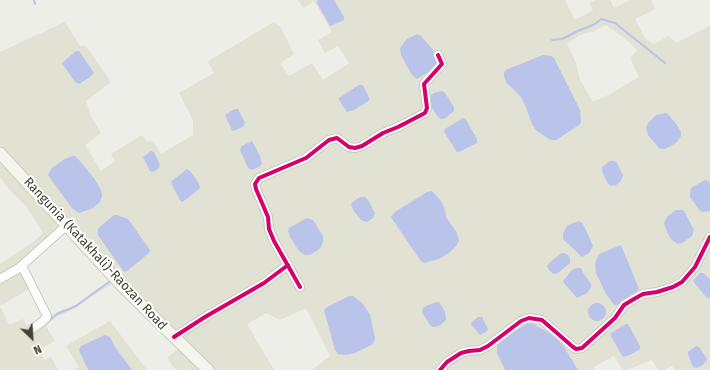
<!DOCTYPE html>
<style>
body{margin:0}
#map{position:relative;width:710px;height:370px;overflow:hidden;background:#edeee7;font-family:"Fira Sans",sans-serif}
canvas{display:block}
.north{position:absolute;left:12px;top:318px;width:40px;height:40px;-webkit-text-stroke:3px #fff;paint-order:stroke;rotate:155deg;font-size:11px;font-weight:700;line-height:16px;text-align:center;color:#424234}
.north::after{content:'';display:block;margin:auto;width:14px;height:18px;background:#424234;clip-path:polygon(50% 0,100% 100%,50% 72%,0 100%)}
</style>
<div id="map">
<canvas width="710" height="370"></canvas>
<div class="north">N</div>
</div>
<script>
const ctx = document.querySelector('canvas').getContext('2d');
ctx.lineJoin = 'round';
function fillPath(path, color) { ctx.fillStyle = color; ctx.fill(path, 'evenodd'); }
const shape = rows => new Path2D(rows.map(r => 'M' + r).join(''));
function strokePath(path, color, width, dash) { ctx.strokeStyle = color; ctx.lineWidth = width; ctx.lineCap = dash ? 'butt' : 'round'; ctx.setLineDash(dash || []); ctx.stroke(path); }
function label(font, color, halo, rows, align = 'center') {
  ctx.font = font + ' "Fira Sans",sans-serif'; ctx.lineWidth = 4; ctx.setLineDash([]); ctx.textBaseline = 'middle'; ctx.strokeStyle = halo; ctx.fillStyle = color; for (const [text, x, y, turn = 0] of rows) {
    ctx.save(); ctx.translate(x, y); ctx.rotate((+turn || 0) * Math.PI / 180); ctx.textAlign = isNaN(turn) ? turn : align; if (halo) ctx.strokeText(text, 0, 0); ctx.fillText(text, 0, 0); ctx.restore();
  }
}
fillPath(shape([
 [298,0,565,0,575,20,593,10,589,3,595,0,610,0,614,8,630,0,651,0,655,9,635,19,646,40,654,44,669,36,676,43,710,26,710,370,675,370,672,366,665,370,658,370,652,360,627,370,623,370,614,356,594,367,595,370,312,370,330,356,306,308,280,320,266,313,247,324,274,370,192,370,190,368,188,370,176,370,167,358,179,348,113,283,94,295,72,310,56,317,46,326,55,341,39,350,44,360,51,357,58,370,0,370,0,264,32,243,43,233,26,206,7,187,0,177,0,52,65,22,80,46,86,46,111,82,86,101,91,116,101,133,85,145,101,171,115,161,111,154,142,135,147,142,153,141,161,154,193,135,193,120,179,93,214,73,208,61,274,22,280,26,294,54,280,63,289,76,312,63,323,80,349,63,338,46,325,53,318,40,332,32,314,1,303,8],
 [606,25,628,41,637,50,630,58,639,77,610,94,593,102,580,80,576,63,567,44,578,36,585,33,592,32],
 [65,231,75,245,109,281,75,305,70,308,63,309,50,317,25,266],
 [31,288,45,318,29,329,23,319,9,325,0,306],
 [110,321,147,370,75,370,79,367,66,346]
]), '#e1e1d4');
fillPath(shape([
 [318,0,334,0,344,17,344,20,330,26,317,3],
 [417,34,421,36,433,50,436,55,437,62,432,70,417,79,412,75,401,55,400,48,407,39],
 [76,51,79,51,94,73,90,77,79,84,75,82,62,63],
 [543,55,551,56,554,58,580,110,581,122,579,125,556,140,551,140,547,138,536,130,532,124,525,105,521,97,506,82,504,76,504,72,508,69],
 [359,85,362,85,364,87,370,100,354,110,347,112,339,100,339,98],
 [442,91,445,93,454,107,454,111,450,114,446,118,441,119,438,117,431,106,429,97,434,93],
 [235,109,238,109,245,123,243,127,233,131,232,130,225,115],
 [665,113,668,114,677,125,681,132,681,136,676,143,665,149,662,149,659,148,648,135,646,128,648,123,656,115],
 [463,118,466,120,477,139,477,143,461,151,457,152,444,132,445,129],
 [252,141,260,156,262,164,259,167,252,170,248,168,240,150,242,146],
 [151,151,154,152,160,165,158,169,153,172,150,171,143,157],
 [72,156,75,156,79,160,94,178,101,190,102,196,100,202,93,208,79,213,72,208,48,175,52,168,65,159],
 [610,161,614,161,617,163,623,175,621,181,616,185,611,186,608,184,602,171,602,167],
 [187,169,191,172,199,184,200,188,188,198,182,202,180,200,171,183,172,181],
 [706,180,710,183,710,211,703,212,700,211,690,197,690,192,691,188,703,181],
 [432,191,441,201,445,210,446,217,457,233,459,241,456,246,450,252,439,259,424,263,420,260,391,217,395,212,427,192],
 [360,197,365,197,368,200,375,213,373,218,367,222,361,220,353,210,351,204,353,202],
 [676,210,682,210,684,211,694,230,692,236,682,243,678,244,672,240,667,232,664,223,667,217],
 [114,215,117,215,128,219,150,250,149,253,127,271,124,272,98,235,98,229,101,226],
 [307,218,313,220,323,236,323,241,321,247,318,250,310,255,305,255,299,251,290,237,288,231,289,228],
 [579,221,583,224,593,246,589,253,582,257,563,239,563,233,568,225],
 [621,245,639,289,637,291,617,305,614,305,605,292,596,273,595,263,599,254],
 [562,253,567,254,570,258,570,263,558,273,556,274,553,274,549,270,547,266,549,263],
 [577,268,581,268,582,271,591,284,591,287,587,293,577,298,564,283,563,281,572,270],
 [700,273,703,273,710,279,710,298,707,298,693,281],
 [349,296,353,296,363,304,370,315,375,338,373,344,355,353,346,355,338,354,335,350,324,310,327,307],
 [436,302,439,302,445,312,446,320,439,326,433,327,430,325,422,312,423,308,426,306],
 '588 312a9 9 0 1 1 18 0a9 9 0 1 1-18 0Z',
 [478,317,482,317,488,329,487,331,480,335,471,324,471,323],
 [527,324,533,324,555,336,564,347,578,370,505,370,497,353,497,347,498,344,515,331],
 [626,324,628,324,640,346,640,349,630,355,623,357,611,336,611,333],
 [105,335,110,337,115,347,132,370,88,370,79,350,81,346],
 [696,346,699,347,707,359,703,365,696,368,693,367,688,354,688,352]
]), '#bac3e9');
strokePath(shape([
 [34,0,35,4],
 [552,40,562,39,578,31,595,24,601,19,615,23,665,63],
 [46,323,57,314,76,306,109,282]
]), '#bac3e9', 2);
const minor = shape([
 [22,266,47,316,46,318,42,322,32,329],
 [0,279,19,268,67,225],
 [300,287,274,241,269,229,268,217,256,189,255,184,259,178,306,158,329,140,337,138,349,147,355,148,362,146,383,133,398,127,425,113,427,108,424,84,442,64,438,55],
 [174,337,205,317,264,283,288,265],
 [440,370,447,362,461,353,469,351,480,350,488,346,521,321,529,318,542,320,573,347,576,349,582,348,615,318,624,305,634,299,643,294,657,292,673,287,682,282,695,267,710,237]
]);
const secondary = shape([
 [0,153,123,287,208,370]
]);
strokePath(minor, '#cbcbc5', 10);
strokePath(secondary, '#cccec0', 13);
strokePath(minor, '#fcfcfb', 8);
strokePath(secondary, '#f4f5ed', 11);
strokePath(shape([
 [300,287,274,241,269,229,268,217,256,189,255,184,259,178,306,158,329,140,337,138,349,147,355,148,362,146,383,133,398,127,425,113,427,108,424,84,442,64,438,55],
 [174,337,205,317,264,283,288,265],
 [440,370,447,362,461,353,469,351,480,350,488,346,521,321,529,318,542,320,573,347,576,349,582,348,615,318,624,305,634,299,643,294,657,292,673,287,682,282,695,267,710,237]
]), '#d6006c', 4);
label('13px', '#424234', '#fff', [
 ["Rangunia (Katakhali)-Raozan Road",95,254,47]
]);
</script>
